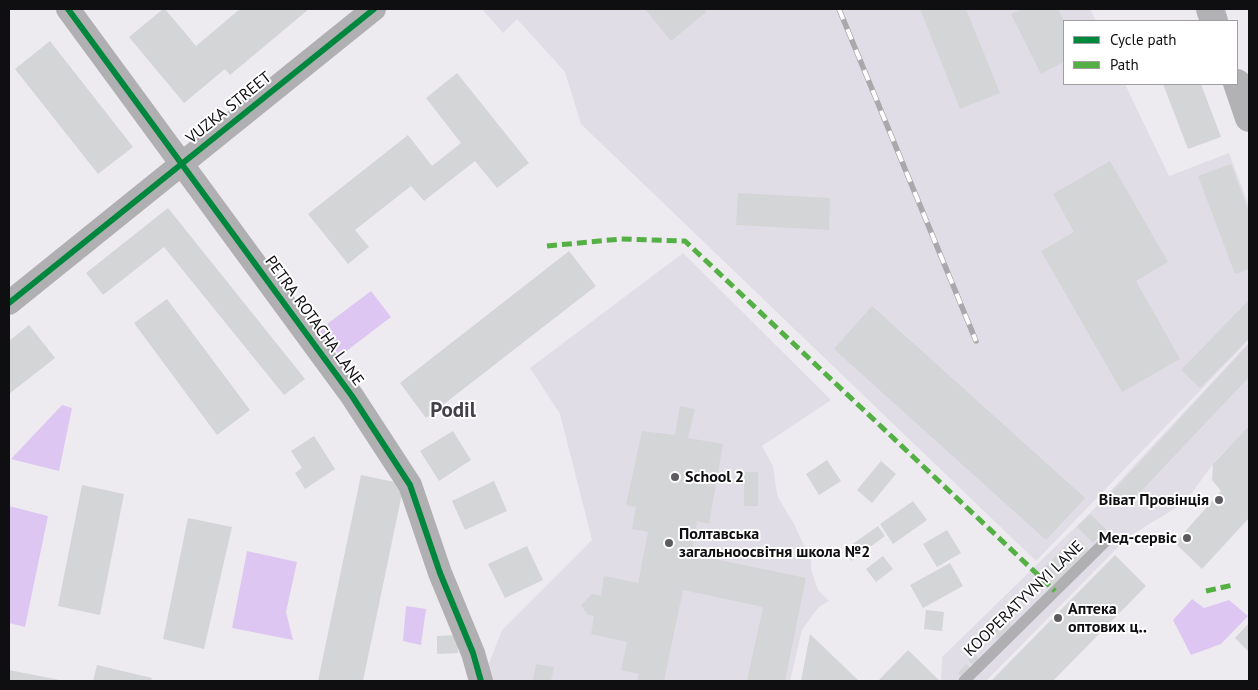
<!DOCTYPE html>
<meta charset="utf-8">
<style>
body{margin:0}
#map{position:relative;width:1258px;height:690px;overflow:hidden;background:#edebef;font-family:"PT Sans",sans-serif}
canvas{display:block}
.frame{position:absolute;inset:0;border:10px solid #0f0e11;pointer-events:none}
.legend{position:absolute;left:1063px;top:20px;width:175px;height:65px;box-sizing:border-box;background:#fff;border:1px solid #9f9fa0;margin:0;padding:6px 9px;list-style:none;font-size:15px;color:#0f0e11}
.legend li{display:flex;align-items:center;gap:10px;height:25px}
.legend b{width:25px;border:1px solid #9f9fa0}
</style>
<div id="map">
<canvas width="1258" height="690"></canvas>
<div class="frame"></div>
<ul class="legend">
<li><b style="height:6px;background:#00873e"></b>Cycle path</li>
<li><b style="height:6px;background:#54b044"></b>Path</li>
</ul>
</div>
<script>
const ctx = document.querySelector('canvas').getContext('2d');
ctx.lineJoin = 'round';
function fillPath(path, color) { ctx.fillStyle = color; ctx.fill(path, 'evenodd'); }
const shape = rows => new Path2D(rows.map(r => 'M' + r).join(''));
function strokePath(path, color, width, dash) { ctx.strokeStyle = color; ctx.lineWidth = width; ctx.lineCap = dash ? 'butt' : 'round'; ctx.setLineDash(dash || []); ctx.stroke(path); }
function label(font, color, halo, rows, align = 'center') {
  ctx.font = font + ' "PT Sans",sans-serif'; ctx.lineWidth = 4; ctx.setLineDash([]); ctx.textBaseline = 'middle'; ctx.strokeStyle = halo; ctx.fillStyle = color; for (const [text, x, y, turn = 0] of rows) {
    ctx.save(); ctx.translate(x, y); ctx.rotate((+turn || 0) * Math.PI / 180); ctx.textAlign = isNaN(turn) ? turn : align; if (halo) ctx.strokeText(text, 0, 0); ctx.fillText(text, 0, 0); ctx.restore();
  }
}
fillPath(shape([
 [482,9,1090,9,1096,21,1064,21,1064,84,1125,84,1169,176,1229,153,1249,206,1249,340,1036,561,581,124,565,72,517,19,503,33],
 [683,253,831,400,762,446,773,466,776,488,778,497,794,524,811,561,811,569,818,590,829,601,820,606,814,613,802,630,790,681,486,681,488,666,502,630,592,540,560,414,530,368],
 [1249,342,1249,427,1217,459,1184,503,1128,537,986,681,941,681,942,657,1090,513]
]), '#e1dde7');
fillPath(shape([
 [371,291,391,317,340,356,319,330],
 [62,405,72,408,59,471,11,459],
 [9,506,48,516,25,627,9,623],
 [247,551,297,562,286,612,293,640,232,628],
 [1192,599,1204,608,1229,600,1248,616,1221,644,1191,655,1173,620],
 [406,606,426,609,421,645,403,641]
]), '#ddc7f2');
fillPath(shape([
 [163,9,165,9,196,46,240,9,309,9,230,75,225,69,184,103,129,37],
 [645,9,704,9,706,12,671,41],
 [920,9,966,9,1000,93,960,109],
 [1022,9,1058,9,1064,21,1064,62,1041,74,1011,14],
 [50,41,133,147,98,174,15,69],
 [457,73,529,163,497,188,475,161,424,201,411,186,355,230,369,247,348,264,308,214,408,135,432,166,461,143,426,98],
 [1163,84,1201,84,1221,137,1188,149],
 [1110,161,1168,262,1136,281,1180,359,1122,392,1041,251,1074,232,1053,194],
 [1231,164,1249,212,1249,269,1235,274,1198,176],
 [738,193,830,198,829,230,736,225],
 [168,208,305,379,284,395,164,247,103,295,86,273],
 [569,251,596,286,426,418,400,383],
 [167,299,250,410,217,435,134,323],
 [1249,300,1249,338,1200,388,1181,370],
 [872,306,1085,498,1046,540,834,349],
 [29,325,55,358,9,394,9,341],
 [1249,344,1249,377,1126,507,1112,492],
 [680,406,695,409,688,438,723,444,709,524,697,521,691,554,806,578,785,681,747,681,763,607,683,590,664,681,637,681,639,674,621,670,627,642,591,634,594,616,588,615,581,605,592,594,601,596,604,576,638,583,648,532,632,529,636,507,626,505,642,431,675,435],
 [1247,428,1249,428,1249,518,1202,569,1175,543,1221,491,1212,480,1213,464],
 [453,431,471,460,439,481,420,451],
 [314,436,335,469,305,489,295,473,302,468,291,451],
 [827,460,841,481,819,495,806,474],
 [881,461,896,474,872,503,857,490],
 [744,472,758,472,758,506,744,506],
 [361,475,404,484,363,681,318,681],
 [494,481,507,511,465,530,452,501],
 [82,485,124,494,100,615,58,606],
 [913,501,927,520,893,544,880,524],
 [1090,514,1106,529,1093,543,1077,527],
 [188,518,232,527,204,649,163,639],
 [878,526,885,536,851,561,844,550],
 [947,530,961,553,937,567,923,544],
 [1075,536,1090,551,1056,587,1040,572],
 [527,546,543,580,505,598,488,564],
 [1115,555,1146,586,1053,681,991,681],
 [883,556,893,569,876,582,866,569],
 [950,563,963,586,923,608,910,585],
 [926,610,944,612,942,631,924,629],
 [1004,618,1015,629,1001,643,991,632],
 [1249,623,1249,652,1235,638],
 [810,634,859,681,801,681],
 [457,635,458,653,437,654,437,636],
 [908,650,940,681,878,681],
 [975,654,980,660,974,666,968,660],
 [536,664,554,667,551,681,533,681],
 [966,664,971,669,964,678,958,673],
 [97,665,152,678,151,681,93,681],
 [9,670,60,680,60,681,9,681]
]), '#d4d5d7');
strokePath(shape([
 [964,681,1108,539]
]), '#b0afb1', 11);
strokePath(shape([
 [68,9,352,396,410,485,440,573,473,653,481,681],
 [9,303,374,9]
]), '#b0afb1', 24);
strokePath(shape([
 [1210,9,1214,21],
 [1237,83,1249,118]
]), '#b2b1b4', 28);
const rail = shape([
 [839,9,976,341]
]);
strokePath(rail, '#a9a8aa', 5.5);
strokePath(rail, '#fff', 4, [11]);
strokePath(shape([
 [547,246,621,239,685,241,1055,591],
 [1206,591,1233,585]
]), '#54b044', 5, [10, 5]);
strokePath(shape([
 [68,9,352,396,410,485,440,573,473,653,481,681],
 [9,303,374,9]
]), '#00873e', 6);
for (const [x, y, r, color] of [
 [675,477,5,"#5d5b5f"],
 [1219,500,5,"#5d5b5f"],
 [1187,538,5,"#5d5b5f"],
 [669,543,5,"#5d5b5f"],
 [1058,618,5,"#5d5b5f"]
]) { const dot = new Path2D(); dot.arc(x, y, r, 0, 2 * Math.PI); ctx.fillStyle = color; ctx.fill(dot); strokePath(dot, '#fff', 2); }
label('16px', '#0f0e11', '#fff', [
 ["VUZKA STREET",229,108,-39],
 ["PETRA ROTACHA LANE",314,321,54],
 ["KOOPERATYVNYI LANE",1024,599,-44]
]);
label('bold 16px', '#0f0e11', '#fff', [
 ["School 2",685,477],
 ["Віват Провінція",1209,500,"right"],
 ["Полтавська",679,534],
 ["загальноосвітня школа №2",679,552],
 ["Мед-сервіс",1177,538,"right"],
 ["Аптека",1068,609],
 ["оптових ц‥",1068,627]
], 'left');
label('bold 21px', '#434047', '#fff', [
 ["Podil",453,411]
]);
</script>
